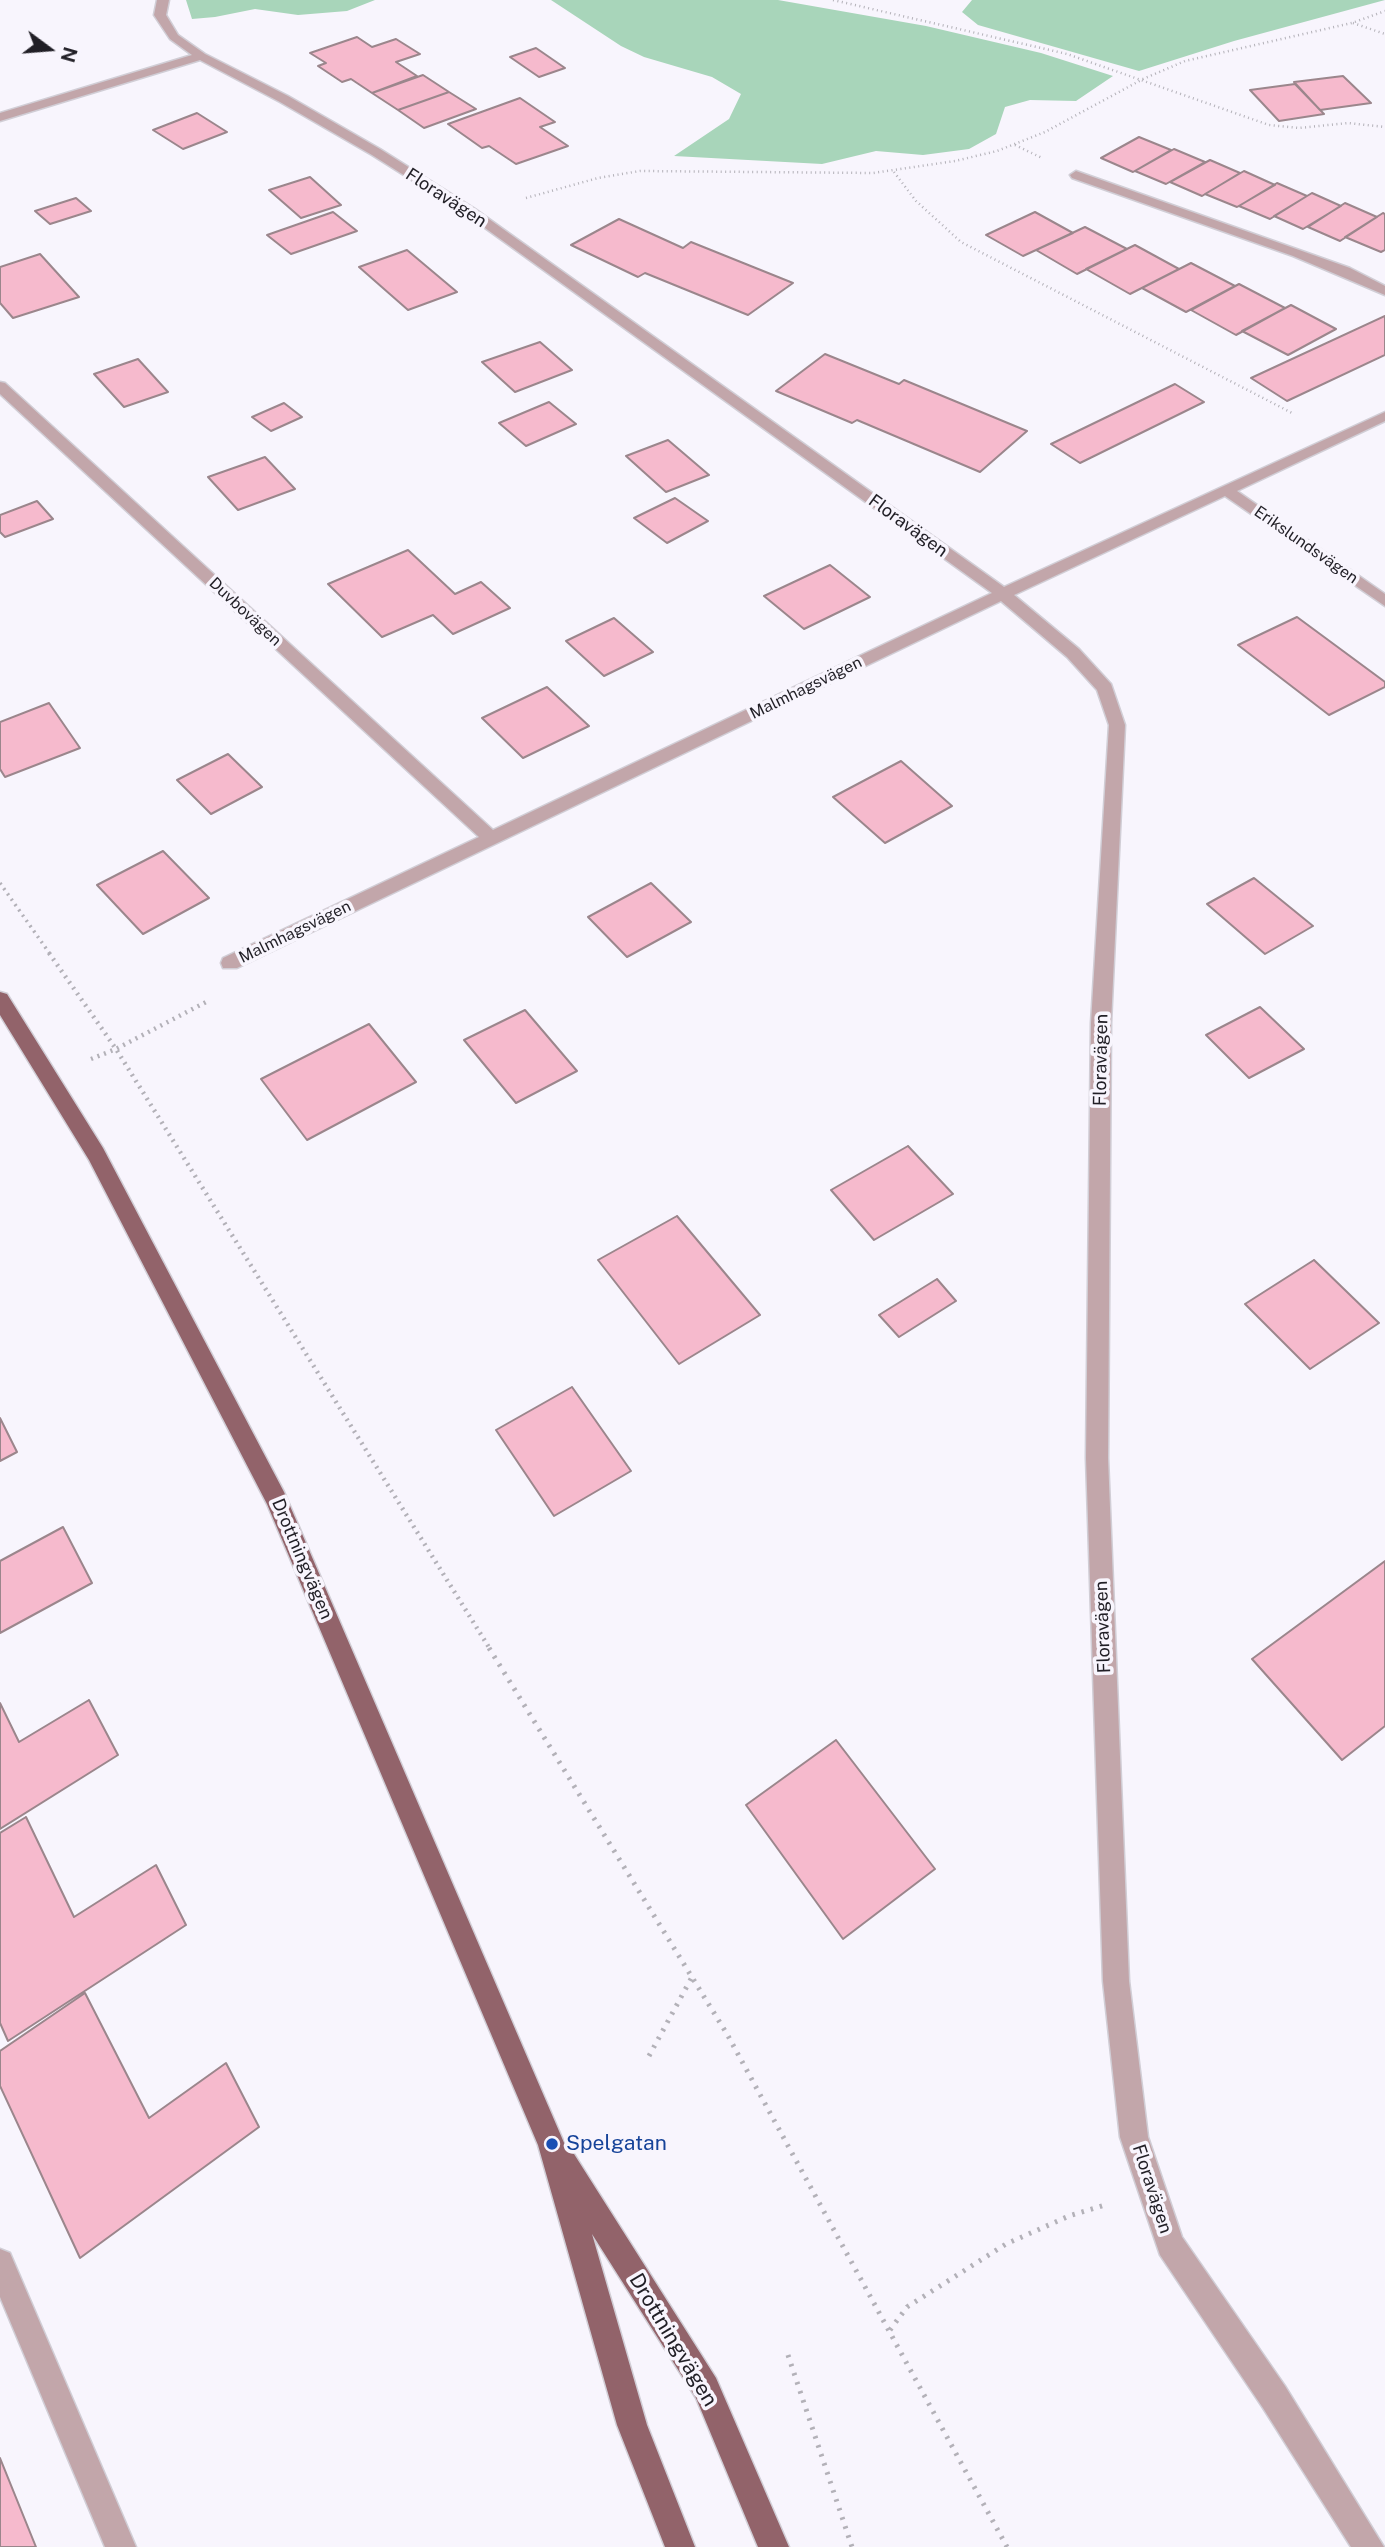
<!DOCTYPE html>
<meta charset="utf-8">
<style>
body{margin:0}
#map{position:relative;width:1385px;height:2547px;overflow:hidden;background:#f8f5fd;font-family:"Public Sans",sans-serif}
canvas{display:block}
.north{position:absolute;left:14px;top:14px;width:70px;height:70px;-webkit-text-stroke:5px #f8f5fd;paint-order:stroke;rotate:106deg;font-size:19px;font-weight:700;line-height:28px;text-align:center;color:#211f26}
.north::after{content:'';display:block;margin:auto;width:24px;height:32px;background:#211f26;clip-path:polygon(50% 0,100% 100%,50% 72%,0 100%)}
</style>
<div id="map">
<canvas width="1385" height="2547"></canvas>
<div class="north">N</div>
</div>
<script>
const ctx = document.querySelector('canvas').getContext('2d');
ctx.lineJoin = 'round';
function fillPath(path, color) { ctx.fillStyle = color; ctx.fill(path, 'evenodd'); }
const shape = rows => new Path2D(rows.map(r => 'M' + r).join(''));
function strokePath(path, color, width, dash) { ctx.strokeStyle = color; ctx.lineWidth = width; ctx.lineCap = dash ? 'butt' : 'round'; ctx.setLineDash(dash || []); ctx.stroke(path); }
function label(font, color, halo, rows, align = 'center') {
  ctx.font = font + ' "Public Sans",sans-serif'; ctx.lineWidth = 7; ctx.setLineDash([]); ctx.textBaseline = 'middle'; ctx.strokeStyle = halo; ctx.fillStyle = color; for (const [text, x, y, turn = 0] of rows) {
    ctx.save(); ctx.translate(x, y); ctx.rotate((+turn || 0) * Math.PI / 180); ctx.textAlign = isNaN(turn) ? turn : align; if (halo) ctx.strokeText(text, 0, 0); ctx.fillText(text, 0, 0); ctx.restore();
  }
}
fillPath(shape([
 [186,0,375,0,347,11,298,15,255,9,215,17,192,19],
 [551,0,778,0,926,26,1041,53,1113,76,1076,101,1030,100,1005,107,996,134,969,149,923,155,876,151,822,164,674,156,729,119,741,94,712,77,644,57,621,46],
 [972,0,1385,0,1234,41,1139,71,978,25,962,12]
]), '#a8d5ba');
const building = shape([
 [357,37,372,47,396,39,420,54,396,62,417,76,372,93,351,79,342,82,318,66,326,63,310,53,357,37],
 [536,48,565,68,539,77,510,57,536,48],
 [423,75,449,92,398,110,372,93,423,75],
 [1343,76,1371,103,1320,110,1294,82,1343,76],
 [1295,84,1324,114,1279,121,1250,90,1295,84],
 [449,92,476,109,424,128,398,110,449,92],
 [520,98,555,122,540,127,568,146,516,164,489,146,482,148,448,124,520,98],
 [197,113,227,132,183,149,153,130,197,113],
 [1139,137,1171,150,1133,172,1101,158,1139,137],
 [1174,149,1205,162,1166,184,1135,171,1174,149],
 [1210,160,1240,173,1202,196,1170,182,1210,160],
 [1244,171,1275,185,1237,207,1205,194,1244,171],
 [310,177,341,205,301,218,269,190,310,177],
 [1277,183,1307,196,1270,219,1239,206,1277,183],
 [1312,193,1341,206,1303,229,1274,216,1312,193],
 [76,198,91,211,50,224,35,211,76,198],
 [1345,203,1377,217,1340,241,1308,227,1345,203],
 [333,212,357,231,291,254,267,235,333,212],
 [1035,212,1073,233,1023,256,986,235,1035,212],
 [1383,213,1385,214,1385,250,1381,252,1345,237,1383,213],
 [619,219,683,248,691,242,793,283,748,315,645,273,638,277,571,245,619,219],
 [1085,227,1127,249,1077,274,1036,250,1085,227],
 [1135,245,1179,269,1130,294,1086,269,1135,245],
 [407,250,457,292,408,310,359,267,407,250],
 [40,254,79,297,13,318,0,303,0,267,40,254],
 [1191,263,1235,286,1186,312,1142,288,1191,263],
 [1239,284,1285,308,1236,335,1191,310,1239,284],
 [1291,305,1336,329,1288,355,1242,331,1291,305],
 [1385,316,1385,355,1287,401,1251,378,1385,316],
 [540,342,572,370,515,392,482,362,540,342],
 [825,354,899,384,904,380,1027,431,980,472,857,420,852,423,776,391,825,354],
 [138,359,168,392,124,407,94,374,138,359],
 [1175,384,1204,402,1080,463,1051,444,1175,384],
 [549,402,576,424,526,446,499,423,549,402],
 [284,403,302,417,271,431,252,417,284,403],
 [668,440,709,475,666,492,626,456,668,440],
 [265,457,295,489,238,510,208,477,265,457],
 [675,498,708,521,667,543,634,518,675,498],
 [37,501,53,519,5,537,0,532,0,515,37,501],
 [408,550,455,594,481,582,510,608,453,634,433,615,382,637,328,584,408,550],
 [830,565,870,597,804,629,764,596,830,565],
 [1297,617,1385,682,1385,687,1329,715,1238,645,1297,617],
 [614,618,653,652,604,676,566,641,614,618],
 [547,687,589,726,523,758,482,718,547,687],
 [49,703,80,748,5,777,0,769,0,722,49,703],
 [228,754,262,787,211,814,177,780,228,754],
 [901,761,952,806,885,843,833,797,901,761],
 [163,851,209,898,143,934,97,885,163,851],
 [1254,878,1313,926,1265,954,1207,904,1254,878],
 [651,883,691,922,627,957,588,917,651,883],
 [1260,1007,1304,1049,1249,1078,1206,1035,1260,1007],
 [525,1010,577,1071,516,1103,464,1040,525,1010],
 [369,1024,416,1082,307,1140,261,1079,369,1024],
 [908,1146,953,1194,874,1240,831,1190,908,1146],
 [677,1216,760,1315,679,1364,598,1260,677,1216],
 [1314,1260,1379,1323,1310,1369,1245,1304,1314,1260],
 [937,1279,956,1301,899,1337,879,1315,937,1279],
 [572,1387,631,1471,554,1516,496,1430,572,1387],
 [0,1418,17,1452,0,1461,0,1418],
 [63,1527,92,1583,0,1633,0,1561,63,1527],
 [1385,1561,1385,1726,1342,1760,1252,1659,1385,1561],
 [89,1700,118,1755,0,1829,0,1703,19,1742,89,1700],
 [836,1740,935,1869,843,1939,746,1805,836,1740],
 [26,1817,74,1917,156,1865,186,1925,8,2041,0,2023,0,1833,26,1817],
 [85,1993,149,2118,226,2063,259,2127,80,2258,0,2086,0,2051,85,1993],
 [0,2458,36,2547,0,2547,0,2458]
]);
fillPath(building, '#f6bacd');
strokePath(building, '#9b868c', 2);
const minor = shape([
 [157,0,169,0,166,15,178,35,205,54,288,96,380,149,475,209,1004,587,1385,412,1385,421,1237,491,1385,594,1385,606,1225,496,1014,595,1079,649,1111,684,1125,725,1111,1023,1108,1458,1129,1981,1148,2137,1182,2237,1285,2386,1384,2547,1351,2547,1263,2408,1160,2255,1120,2137,1103,1981,1086,1458,1091,1023,1109,725,1097,690,1067,657,1001,601,237,968,223,968,221,963,223,958,479,837,0,394,0,382,5,383,493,830,992,593,467,215,372,155,280,102,200,60,0,121,0,113,192,55,170,39,154,15,157,0],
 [1076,171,1350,268,1385,286,1385,295,1293,256,1072,178,1070,175,1076,171],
 [0,2249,10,2253,136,2547,105,2547,0,2297,0,2249]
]);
const major = shape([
 [0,992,7,994,103,1148,284,1492,568,2152,574,2154,716,2378,789,2547,758,2547,696,2398,592,2234,647,2425,695,2547,665,2547,617,2425,538,2145,267,1504,89,1160,0,1015,0,992]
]);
strokePath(minor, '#d1ced6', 3);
strokePath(major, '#d1ced6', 3);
strokePath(shape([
 [833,0,1067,54,1269,125,1299,128,1348,123,1385,127],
 [1353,23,1385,34],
 [1015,145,1042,158],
 [894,172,916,201,961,242,1294,414],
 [526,198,598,178,640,171,873,173,955,161,997,151,1045,132,1143,79,1185,61,1352,23,1385,11]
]), '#b3b1b8', 2.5, [1, 3.5]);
strokePath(shape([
 [0,883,50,954]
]), '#b3b1b8', 3.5, [2, 4.5]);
strokePath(shape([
 [49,953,116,1049,490,1649],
 [91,1059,116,1049,206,1002]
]), '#b3b1b8', 4.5, [2, 5]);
strokePath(shape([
 [489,1648,727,2034,1007,2547],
 [649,2056,692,1977],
 [890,2330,907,2307,1006,2244,1069,2216,1105,2205],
 [788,2355,852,2547]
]), '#b3b1b8', 5, [2.5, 7]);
fillPath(minor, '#c2a6aa');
fillPath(major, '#92636a');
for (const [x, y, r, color] of [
 [552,2144,7,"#1a4fb4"]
]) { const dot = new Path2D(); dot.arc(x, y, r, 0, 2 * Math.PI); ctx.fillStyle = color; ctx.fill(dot); strokePath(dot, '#f8f5fd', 2.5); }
label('16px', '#211f26', '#f8f5fd', [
 ["Erikslundsvägen",1306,545,35],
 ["Duvbovägen",245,612,43],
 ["Malmhagsvägen",806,688,-26],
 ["Malmhagsvägen",295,932,-26]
]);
label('18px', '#211f26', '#f8f5fd', [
 ["Floravägen",446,198,33],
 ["Floravägen",908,526,36],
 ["Floravägen",1101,1060,-89],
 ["Drottningvägen",302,1559,67],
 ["Floravägen",1103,1627,-92],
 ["Floravägen",1152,2189,72]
]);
label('21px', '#164399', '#f8f5fd', [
 ["Spelgatan",566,2144]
], 'left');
label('21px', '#211f26', '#f8f5fd', [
 ["Drottningvägen",673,2340,59]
]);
</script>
